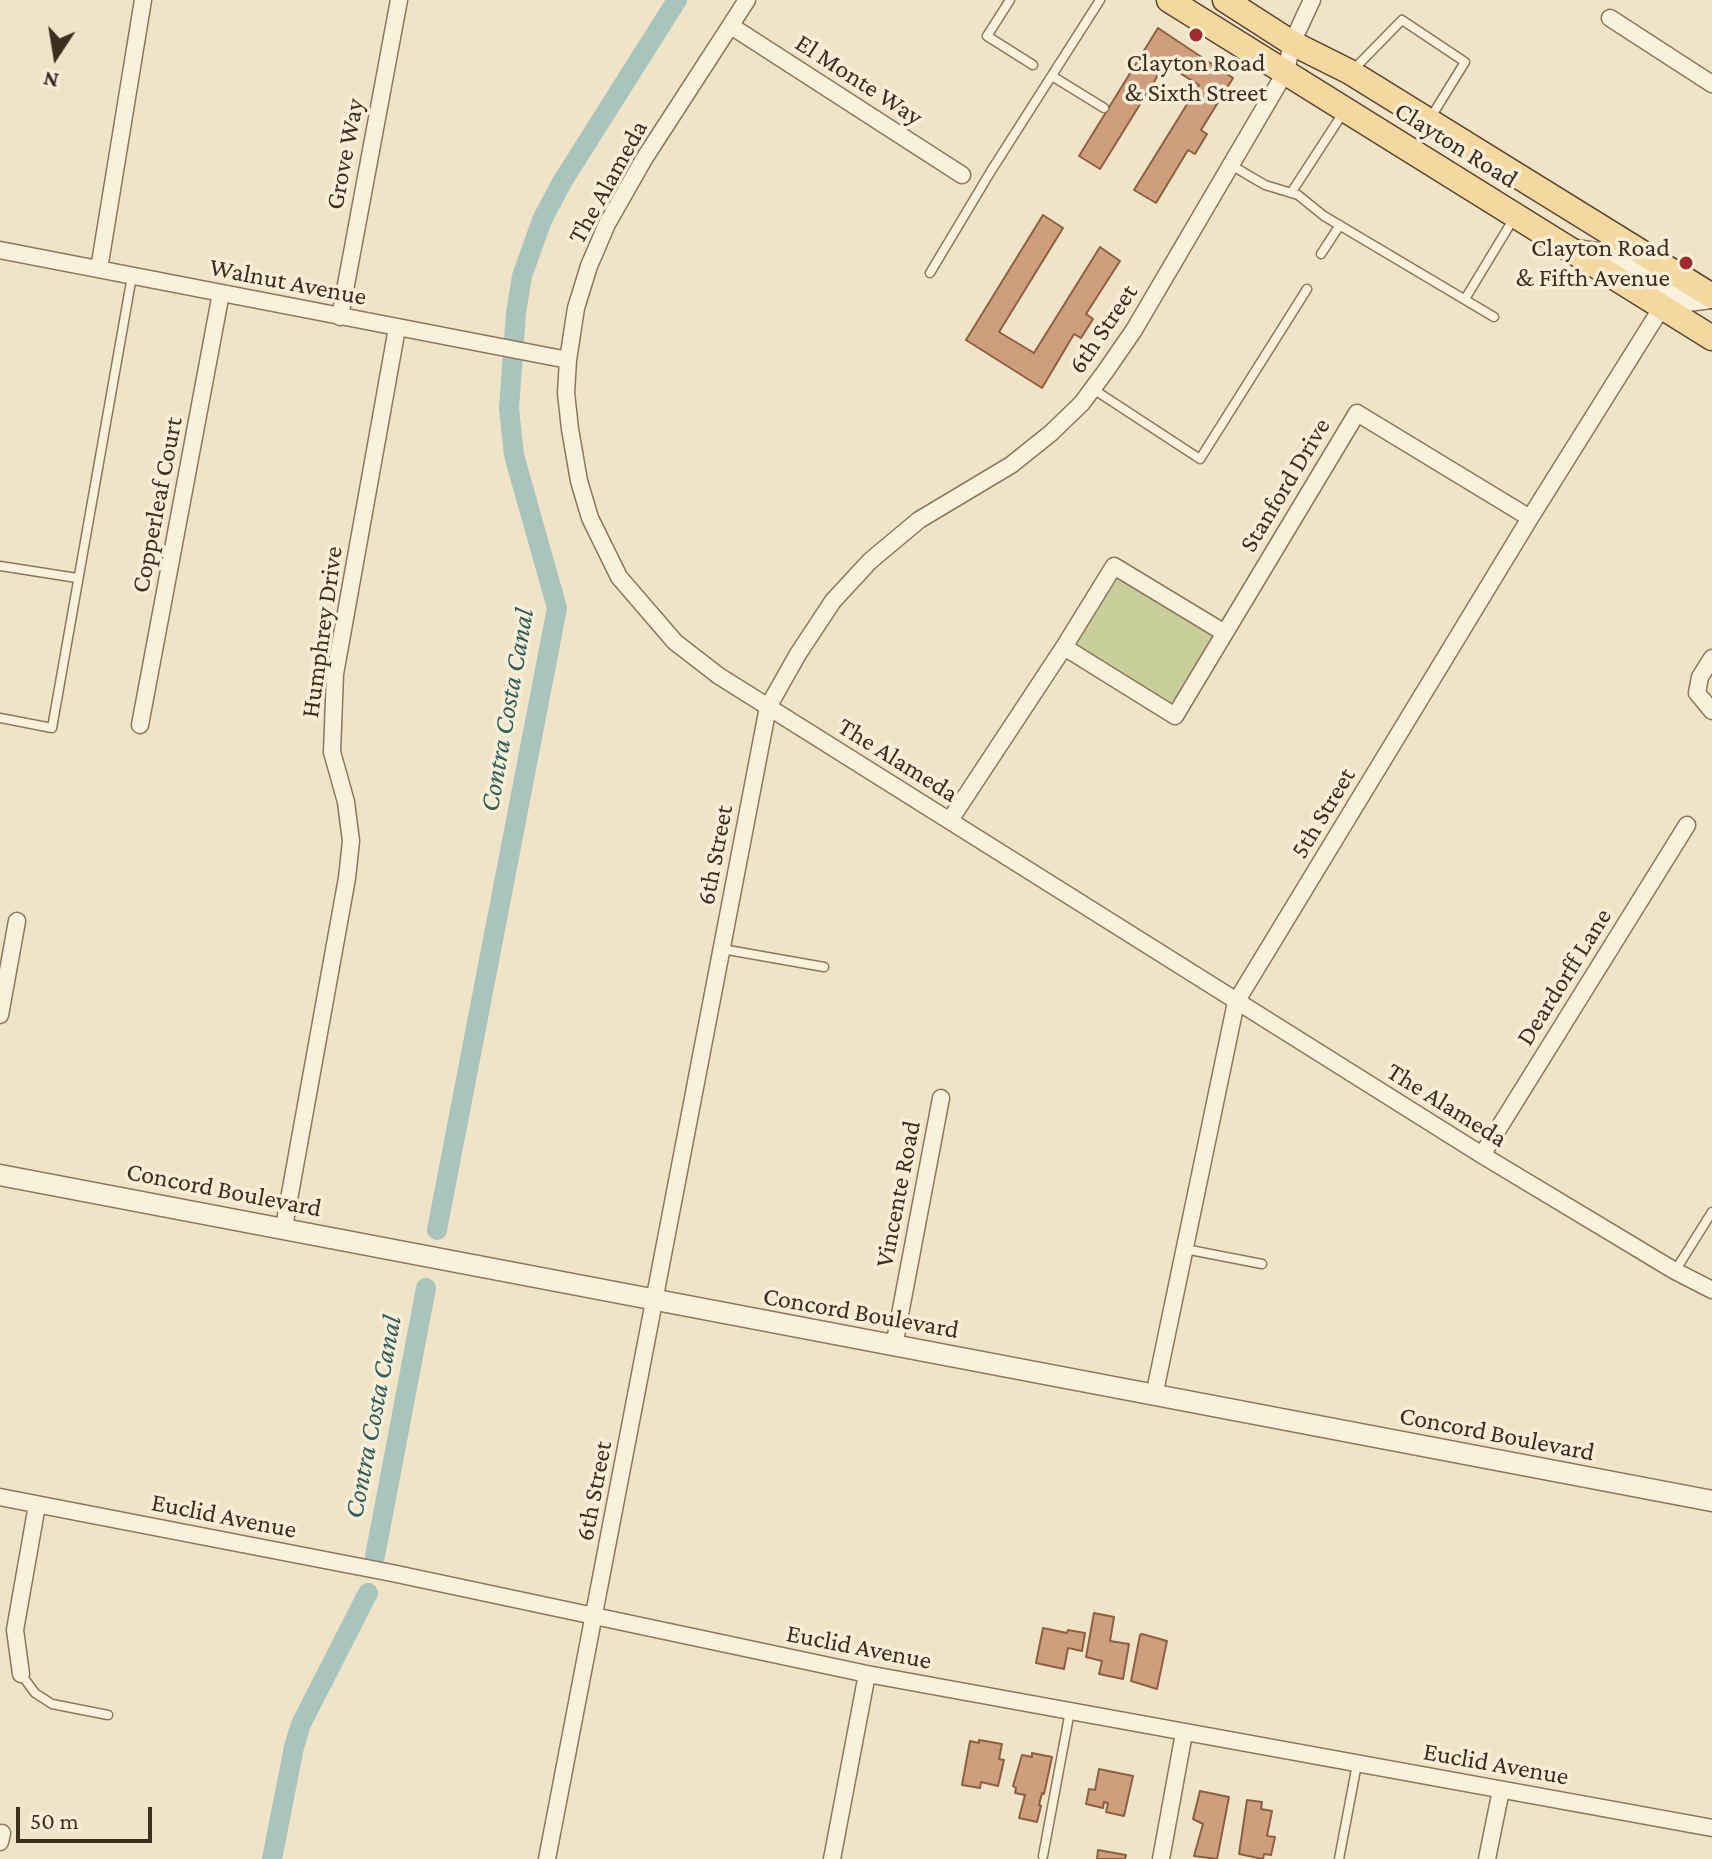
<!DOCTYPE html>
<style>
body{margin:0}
#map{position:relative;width:1712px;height:1859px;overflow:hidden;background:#f0e4c8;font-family:"Crimson Pro",serif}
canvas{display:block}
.north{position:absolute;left:16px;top:16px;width:80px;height:80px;-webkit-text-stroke:6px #f7eed8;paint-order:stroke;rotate:192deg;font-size:22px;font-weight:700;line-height:32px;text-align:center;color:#3d2e20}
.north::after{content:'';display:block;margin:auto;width:28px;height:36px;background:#3d2e20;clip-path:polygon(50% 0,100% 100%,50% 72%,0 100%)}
.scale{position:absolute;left:16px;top:1807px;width:136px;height:36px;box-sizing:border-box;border:4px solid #3d2e20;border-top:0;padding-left:10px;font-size:24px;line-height:28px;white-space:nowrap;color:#3d2e20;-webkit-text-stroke:6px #f7eed8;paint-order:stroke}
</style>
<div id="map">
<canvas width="1712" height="1859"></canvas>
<div class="north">N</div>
<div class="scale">50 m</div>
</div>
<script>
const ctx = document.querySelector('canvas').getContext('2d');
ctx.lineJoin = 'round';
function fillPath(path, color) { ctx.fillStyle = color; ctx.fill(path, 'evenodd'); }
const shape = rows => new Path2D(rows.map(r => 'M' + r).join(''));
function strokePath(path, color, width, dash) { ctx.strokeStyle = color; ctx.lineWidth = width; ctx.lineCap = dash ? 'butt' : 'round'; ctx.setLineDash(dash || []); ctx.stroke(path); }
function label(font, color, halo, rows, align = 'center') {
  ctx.font = font + ' "Crimson Pro",serif'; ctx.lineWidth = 7; ctx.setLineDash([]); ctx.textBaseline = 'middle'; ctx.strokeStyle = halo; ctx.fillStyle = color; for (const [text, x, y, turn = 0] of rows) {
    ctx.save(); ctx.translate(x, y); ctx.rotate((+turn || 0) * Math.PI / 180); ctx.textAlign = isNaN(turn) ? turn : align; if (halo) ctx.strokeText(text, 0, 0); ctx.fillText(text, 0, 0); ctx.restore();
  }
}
fillPath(shape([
 [1114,566,1223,632,1175,716,1064,647]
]), '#c9cf9b');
strokePath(shape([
 [437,1230,557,608,514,455,509,408,516,313,522,276,542,220,562,182,677,0],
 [375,1556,426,1288],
 [272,1859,294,1747,301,1724,368,1593]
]), '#a9c4bc', 20);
const building = shape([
 [1158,28,1233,78,1201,130,1207,134,1195,154,1188,150,1156,203,1134,190,1199,85,1165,64,1100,169,1079,156,1158,28],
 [1043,215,1063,228,999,332,1034,353,1100,247,1120,261,1086,314,1093,319,1081,338,1074,334,1042,388,966,340,1043,215],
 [1094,1613,1114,1617,1110,1641,1129,1644,1123,1679,1099,1674,1102,1661,1086,1657,1094,1613],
 [1043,1628,1067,1633,1068,1630,1085,1633,1082,1651,1068,1648,1064,1669,1036,1663,1043,1628],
 [1142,1634,1167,1641,1157,1689,1131,1681,1140,1635,1142,1634],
 [979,1740,1002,1744,999,1759,1004,1760,998,1786,981,1782,980,1788,962,1785,970,1741,979,1743,979,1740],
 [1032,1753,1052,1757,1044,1794,1042,1793,1039,1805,1041,1806,1037,1822,1019,1818,1025,1795,1015,1793,1016,1788,1013,1786,1022,1755,1032,1757,1032,1753],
 [1099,1769,1133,1776,1124,1816,1106,1812,1108,1803,1104,1802,1103,1808,1086,1804,1089,1789,1095,1790,1099,1769],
 [1200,1791,1229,1797,1217,1859,1194,1856,1203,1824,1193,1819,1200,1791],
 [1247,1800,1262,1802,1261,1809,1272,1811,1267,1836,1275,1837,1271,1855,1264,1854,1263,1859,1239,1854,1247,1800],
 [1098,1850,1126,1855,1125,1859,1097,1859,1098,1850]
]);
fillPath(building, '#cf9f7d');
strokePath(building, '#8d5f41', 2);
const service = shape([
 [1010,0,987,36,1033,65],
 [1353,70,1402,20,1465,62,1431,117],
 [1052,76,1104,108],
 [1231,165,1265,185,1298,195,1324,216,1494,317],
 [1291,193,1343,113],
 [1321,254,1340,225],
 [930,273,991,171,1100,0],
 [1465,299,1514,218],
 [1093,389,1200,459,1307,289],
 [0,566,77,578],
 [0,718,52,728,132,276],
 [722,949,824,967],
 [1185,1249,1262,1264],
 [1675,1271,1712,1212],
 [21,1674,35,1693,52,1704,108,1715],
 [1043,1856,1070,1711],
 [1339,1859,1357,1764]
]);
const minor = shape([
 [747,0,644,159,607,224,589,266,576,308,568,360,566,393,570,429,579,481,590,518,619,577,675,642,719,676,1482,1155,1675,1271,1712,1290],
 [1610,18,1712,84],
 [731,26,962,175],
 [1576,248,1610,253,1688,303,1712,300],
 [0,250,568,360],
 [99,269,143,0],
 [340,317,399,0],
 [1064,647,1114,566,1223,632],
 [1712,658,1700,677,1697,693,1712,711],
 [140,725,221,293],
 [950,820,1064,647,1175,716,1357,413,1530,518],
 [0,1015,17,921],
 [1482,1155,1687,825],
 [284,1227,347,878,351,841,346,802,332,752,335,674,397,328],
 [894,1346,941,1098],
 [1154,1396,1236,1002,1530,518,1662,307],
 [0,1497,392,1573,867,1674,1712,1828],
 [21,1674,15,1630,37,1505],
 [0,1842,2,1833],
 [547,1859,768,707,798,654,833,601,870,561,919,520,1011,465,1051,433,1082,403,1105,372,1134,330,1286,71,1292,43,1312,0],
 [832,1859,867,1674],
 [1161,1859,1184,1733],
 [1487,1859,1501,1790]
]);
const tertiary = shape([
 [0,1175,1712,1501]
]);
const primary = shape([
 [1169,0,1712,338],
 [1225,0,1292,43,1350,72,1712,296]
]);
strokePath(service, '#8d765c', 11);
strokePath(minor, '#8d765c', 19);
strokePath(tertiary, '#8d765c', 23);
strokePath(primary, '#5b4430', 27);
strokePath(service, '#faf1dc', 8);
strokePath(minor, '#faf1dc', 16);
strokePath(tertiary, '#faf1dc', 20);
strokePath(primary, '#f3d9a0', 24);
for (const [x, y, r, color] of [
 [1196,35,8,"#9e2a2b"],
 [1686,263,8,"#9e2a2b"]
]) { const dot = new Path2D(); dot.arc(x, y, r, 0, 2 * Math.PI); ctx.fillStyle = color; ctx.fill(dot); strokePath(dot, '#f7eed8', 3); }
label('26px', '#3d2e20', '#f7eed8', [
 ["Clayton Road",1196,63],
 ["& Sixth Street",1196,93],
 ["Clayton Road",1670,248,"right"],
 ["& Fifth Avenue",1670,278,"right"]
]);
label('26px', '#3d2e20', '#f7eed8', [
 ["El Monte Way",859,80,33],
 ["Clayton Road",1456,145,32],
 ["Grove Way",345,154,-79],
 ["The Alameda",608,182,-61],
 ["Walnut Avenue",288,282,11],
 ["6th Street",1103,329,-56],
 ["Stanford Drive",1285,485,-59],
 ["Copperleaf Court",157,505,-79],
 ["Humphrey Drive",322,632,-82],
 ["The Alameda",898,760,32],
 ["5th Street",1323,813,-59],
 ["6th Street",715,855,-79],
 ["Deardorff Lane",1564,977,-58],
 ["The Alameda",1447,1105,32],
 ["Concord Boulevard",224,1190,11],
 ["Vincente Road",898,1194,-79],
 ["Concord Boulevard",861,1313,10],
 ["Concord Boulevard",1497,1434,11],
 ["6th Street",594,1491,-79],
 ["Euclid Avenue",224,1516,11],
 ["Euclid Avenue",859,1647,11],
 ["Euclid Avenue",1496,1764,10]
]);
label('italic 28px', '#2f5d5a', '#f7eed8', [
 ["Contra Costa Canal",507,710,-80],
 ["Contra Costa Canal",373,1417,-79]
]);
</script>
